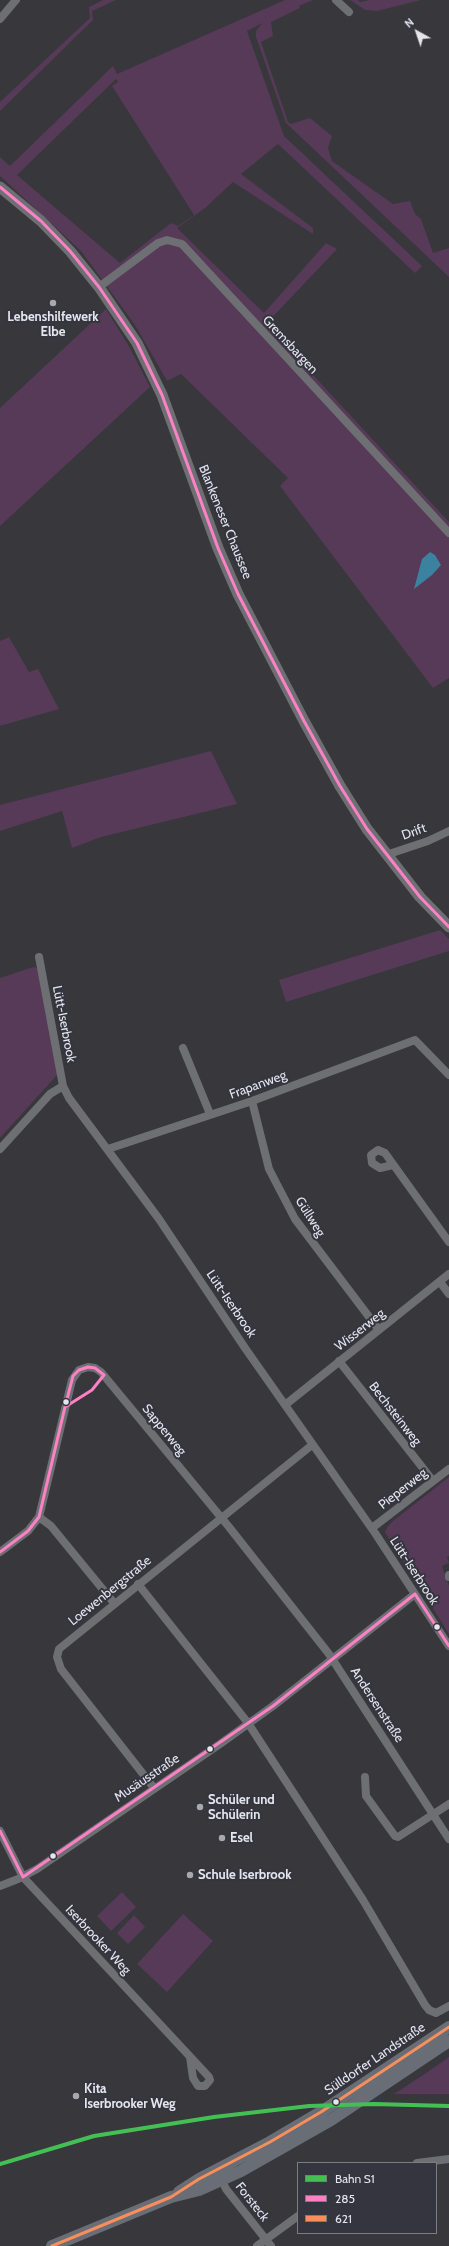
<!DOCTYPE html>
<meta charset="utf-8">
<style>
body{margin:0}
#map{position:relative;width:449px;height:2246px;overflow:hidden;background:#37373c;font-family:Cabin,sans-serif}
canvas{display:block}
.legend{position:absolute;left:297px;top:2162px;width:140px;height:72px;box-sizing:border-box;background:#34353f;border:1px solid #7b7c84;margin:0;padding:5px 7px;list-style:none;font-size:12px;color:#e5e6ec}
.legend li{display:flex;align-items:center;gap:8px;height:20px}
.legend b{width:20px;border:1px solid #7b7c84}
.north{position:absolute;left:397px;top:12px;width:40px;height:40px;-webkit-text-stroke:3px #34353f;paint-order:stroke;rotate:320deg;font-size:11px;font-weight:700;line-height:16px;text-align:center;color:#e5e6ec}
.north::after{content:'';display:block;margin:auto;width:14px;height:18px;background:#e5e6ec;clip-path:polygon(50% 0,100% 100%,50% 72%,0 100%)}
</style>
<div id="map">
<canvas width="449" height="2246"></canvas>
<ul class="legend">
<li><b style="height:5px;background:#43c054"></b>Bahn S1</li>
<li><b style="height:5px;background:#ff80c5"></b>285</li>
<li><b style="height:5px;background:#fa8e5a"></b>621</li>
</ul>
<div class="north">N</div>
</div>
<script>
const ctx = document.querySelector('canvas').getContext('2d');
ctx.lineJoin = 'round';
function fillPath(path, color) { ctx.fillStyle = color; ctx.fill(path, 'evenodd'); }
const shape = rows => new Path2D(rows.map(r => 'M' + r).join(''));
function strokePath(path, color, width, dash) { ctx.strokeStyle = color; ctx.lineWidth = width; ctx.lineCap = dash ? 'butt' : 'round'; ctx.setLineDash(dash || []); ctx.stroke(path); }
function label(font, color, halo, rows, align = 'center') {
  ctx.font = font + ' Cabin,sans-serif'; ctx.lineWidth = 4; ctx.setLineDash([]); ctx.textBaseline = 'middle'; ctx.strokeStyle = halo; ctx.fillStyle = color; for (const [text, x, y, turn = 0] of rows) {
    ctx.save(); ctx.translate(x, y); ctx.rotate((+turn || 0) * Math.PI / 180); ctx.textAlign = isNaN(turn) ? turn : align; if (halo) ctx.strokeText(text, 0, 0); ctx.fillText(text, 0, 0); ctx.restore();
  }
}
fillPath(shape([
 [103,0,116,0,92,11,93,20,0,111,0,102,90,18,89,7],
 [285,0,313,0,299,6,300,8,271,22,273,36,261,42,288,122,291,124,310,118,332,136,328,148,332,161,393,204,410,201,415,214,421,219,433,253,449,248,449,277,286,123,256,37,256,31,262,23,247,31,284,136,422,266,415,273,278,144,241,174,313,228,313,234,233,182,205,208,177,228,264,313,326,243,337,249,266,324,449,522,449,678,433,688,280,486,288,478,181,374,167,381,135,325,81,251,0,176,0,157,10,166,113,66,117,74],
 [116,79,118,82,112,86,194,215,178,226,171,223,120,263,17,175],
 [350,0,358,0,360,2,370,0,421,0,377,11,365,10],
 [106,309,130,348,150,387,0,526,0,408],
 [9,637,29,672,38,669,59,709,0,726,0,641],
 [211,751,237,804,101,837,72,848,62,811,0,831,0,805],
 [440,930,449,939,449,951,286,1002,279,980],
 [33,967,40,969,58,1074,0,1138,0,978],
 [449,1477,449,1556,447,1557,449,1563,442,1566,449,1586,449,1634,385,1532,388,1526,393,1521],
 [122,1892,136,1907,111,1931,97,1916],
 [183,1914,213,1941,167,1992,137,1964],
 [134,1915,145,1927,128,1944,117,1933],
 [449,2057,449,2094,394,2094,426,2073]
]), '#563a58');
fillPath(shape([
 [430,552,435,555,441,565,432,575,414,589,422,559]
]), '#3b81a0');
strokePath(shape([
 [336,0,349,12],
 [0,19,16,0],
 [99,287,158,243,167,240,182,244,449,533],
 [386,855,428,841,449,831],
 [39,957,63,1086,69,1098,159,1219,245,1348,375,1533,449,1646],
 [183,1048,210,1114],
 [252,1101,269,1169,295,1219,379,1330],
 [0,1149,50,1094,63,1086],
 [108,1149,252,1101,415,1040,449,1075],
 [393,1165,380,1168,372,1163,371,1155,378,1150,385,1153,449,1242],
 [440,1282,449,1294],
 [339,1361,433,1481],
 [285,1405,449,1274],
 [39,1517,51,1526,114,1603],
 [372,1528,449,1469],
 [0,1552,28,1531,39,1517,72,1380,79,1370,88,1367,95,1368,101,1372,229,1527,329,1654,449,1839],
 [449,1575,449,1577],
 [138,1584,248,1723,363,1900,425,2005,429,2010,436,2013,449,2006],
 [365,1777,366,1796,395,1836,398,1837,449,1804],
 [154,1788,61,1669,57,1657,59,1649,312,1445],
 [0,1831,23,1877,209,2077,210,2080,205,2086,198,2086,193,2078,190,2057],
 [0,1886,18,1879,37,1869,220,1744,273,1706,415,1594],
 [417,2163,449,2159],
 [220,2177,226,2189,271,2246],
 [257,2246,298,2216]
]), '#6e6f73', 8);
strokePath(shape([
 [0,187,41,221,70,251,99,287,137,343,162,395,218,548,238,594,304,721,340,786,367,829,420,897,449,927]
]), '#6e6f73', 11);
strokePath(shape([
 [179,2192,199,2179,270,2142,321,2112,449,2027],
 [52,2246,171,2197,199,2190,241,2171,331,2120,449,2041]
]), '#686d76', 12);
strokePath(shape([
 [0,187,41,221,70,251,99,287,137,343,162,395,218,548,238,594,304,721,340,786,367,829,420,897,449,927],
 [88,1367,95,1368,104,1375,92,1390,65,1407,73,1376,79,1370,88,1367],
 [0,1552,28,1531,39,1517,65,1407],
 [415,1594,449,1646],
 [0,1831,23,1877],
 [23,1877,273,1706,415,1594]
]), '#ff80c5', 3);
strokePath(shape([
 [52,2246,171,2197,199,2179,270,2142,321,2112,449,2027]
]), '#fa8e5a', 3);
strokePath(shape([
 [0,2164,94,2136,214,2117,309,2106,374,2104,449,2106]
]), '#43c054', 4);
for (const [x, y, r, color] of [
 [53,303,4,"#a8a9ae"],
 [66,1402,3.5,"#e5e6ec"],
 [437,1627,3.5,"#e5e6ec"],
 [210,1749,3.5,"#e5e6ec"],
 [200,1807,4,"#a8a9ae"],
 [222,1838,4,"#a8a9ae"],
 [53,1856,3.5,"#e5e6ec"],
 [190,1875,4,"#a8a9ae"],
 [76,2096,4,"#a8a9ae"],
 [336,2102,3.5,"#e5e6ec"]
]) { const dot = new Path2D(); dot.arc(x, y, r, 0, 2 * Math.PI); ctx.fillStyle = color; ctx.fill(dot); strokePath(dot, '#34353f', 1.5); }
label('bold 13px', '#e5e6ec', '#34353f', [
 ["Lebenshilfewerk",53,317,"center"],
 ["Elbe",53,332,"center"],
 ["Schüler und",208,1800],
 ["Schülerin",208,1815],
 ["Esel",230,1838],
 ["Schule Iserbrook",198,1875],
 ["Kita",84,2089],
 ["Iserbrooker Weg",84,2104]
], 'left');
label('13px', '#e5e6ec', '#34353f', [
 ["Gremsbargen",290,345,47],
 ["Blankeneser Chaussee",225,522,68],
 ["Drift",414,832,-20],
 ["Lütt-Iserbrook",64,1024,79],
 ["Frapanweg",258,1085,-20],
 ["Güllweg",310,1217,58],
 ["Lütt-Iserbrook",231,1304,56],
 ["Wisserweg",360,1330,-38],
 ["Bechsteinweg",395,1414,52],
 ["Sapperweg",164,1430,51],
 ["Pieperweg",403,1489,-38],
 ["Lütt-Iserbrook",414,1571,57],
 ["Loewenbergstraße",110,1591,-39],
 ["Andersenstraße",377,1705,57],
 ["Musäusstraße",147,1778,-34],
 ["Iserbrooker Weg",98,1940,47],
 ["Sülldorfer Landstraße",375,2059,-34],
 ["Forsteck",252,2202,52]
]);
</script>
